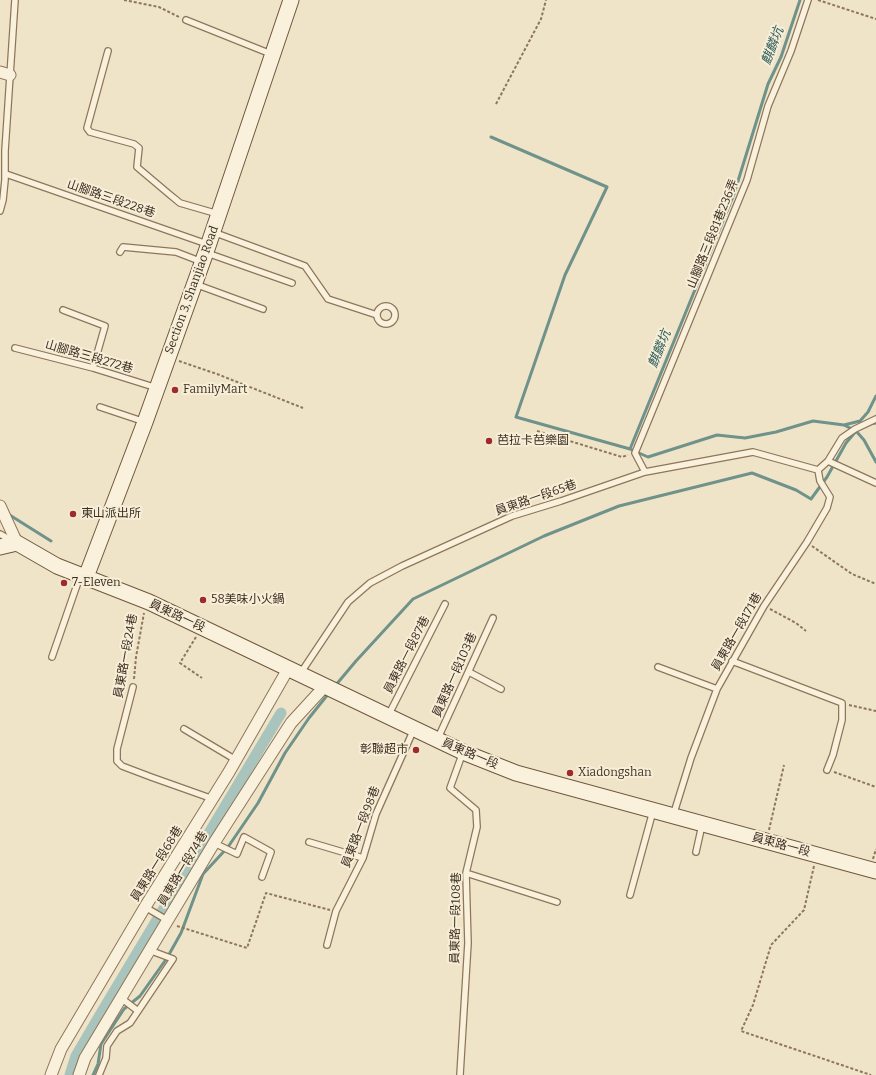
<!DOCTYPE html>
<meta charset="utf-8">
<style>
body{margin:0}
canvas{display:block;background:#f0e4c8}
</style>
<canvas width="876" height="1075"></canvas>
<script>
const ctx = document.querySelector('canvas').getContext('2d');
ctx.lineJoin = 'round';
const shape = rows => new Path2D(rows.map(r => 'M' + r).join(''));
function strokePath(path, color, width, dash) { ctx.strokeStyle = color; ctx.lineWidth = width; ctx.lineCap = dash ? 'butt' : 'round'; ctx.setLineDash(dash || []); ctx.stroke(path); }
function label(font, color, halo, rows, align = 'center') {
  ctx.font = font + ' Bitter,"Noto Sans TC",serif'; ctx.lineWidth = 4; ctx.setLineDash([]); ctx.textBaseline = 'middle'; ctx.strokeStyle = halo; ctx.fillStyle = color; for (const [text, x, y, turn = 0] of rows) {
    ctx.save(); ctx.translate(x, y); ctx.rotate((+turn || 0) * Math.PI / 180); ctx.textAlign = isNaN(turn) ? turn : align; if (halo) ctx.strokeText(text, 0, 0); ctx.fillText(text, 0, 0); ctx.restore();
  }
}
strokePath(shape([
 [800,0,781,57,768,84,734,194,630,449,648,457,717,435,745,438,776,432,813,421,844,425,856,431,864,440,876,462],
 [491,137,607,187,565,275,516,417,630,449],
 [869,424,876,423],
 [844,425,860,421,868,412,876,396],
 [8,514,51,541],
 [335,686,356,661,413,599,544,536,619,506,752,473,796,490,811,499,827,477,846,443,857,430],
 [93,1075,98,1064,101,1044,124,1009,140,996,167,958,181,933,203,874,228,847,258,803,285,753,309,718,329,693]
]), '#6f938a', 3);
strokePath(shape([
 [70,1075,76,1056,103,1010,281,713]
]), '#a9c4bc', 11);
const lane = shape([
 [186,20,271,54],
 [108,51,87,128,90,132,134,144,139,148,137,167,169,194,180,203,218,214],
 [6,174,207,244],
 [0,211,3,200,5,180,5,151,15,0],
 [213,232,305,266,328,299,377,315],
 [120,252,123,247,176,252,202,262],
 [207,253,292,283],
 [195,284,263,309],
 '377 315a9 9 0 1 1 18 0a9 9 0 1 1-18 0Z',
 [63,310,105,326,93,368],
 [15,348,93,368,157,388],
 [100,407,145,422],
 [828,461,876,483],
 [645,472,635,453,747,180,768,106,791,51,808,0],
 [0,534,12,541],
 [52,657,78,582,84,579],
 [732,661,842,703,842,720,833,755,827,770],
 [658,667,717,689],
 [469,672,501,689],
 [300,674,348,602,370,583,402,566,512,516,561,501,645,472,753,452,818,470,828,461,842,438,855,429,876,419],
 [133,687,117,749,117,761,122,766,151,777,213,799],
 [388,716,445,604],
 [184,729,236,760],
 [438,738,493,618],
 [673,816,691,758,717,689,764,606,807,542,827,508,830,497,820,481,818,470],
 [309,842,363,858],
 [214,843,237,854,244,837,271,852,262,877],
 [696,852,702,825],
 [466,873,557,902],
 [630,895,653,811],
 [145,907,167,920],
 [327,945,336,911,363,858,376,814,414,729],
 [121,998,138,1011],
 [99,1075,106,1058,107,1046,117,1031,130,1023,173,959,149,950],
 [460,1075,468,943,466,873,477,827,476,810,450,788,463,752]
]);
const street = shape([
 [0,72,10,75],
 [0,506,17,543],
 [51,1075,61,1049,145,907,229,772,288,669],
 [79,1075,85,1058,214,843,291,723,324,687]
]);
const secondary = shape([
 [0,547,17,543,57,566,149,602,463,752,516,773,876,871],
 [86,577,145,422,206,252,291,0]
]);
strokePath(lane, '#8d765c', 8);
strokePath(street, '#8d765c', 13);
strokePath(secondary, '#6f573f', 17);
strokePath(shape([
 [124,0,159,7,179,17],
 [818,0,876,19],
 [496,104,541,19,546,0],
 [179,361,217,374,303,408],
 [537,431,622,457,628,455],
 [812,546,852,574,876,584],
 [770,609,796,623,806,631],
 [196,637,180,663,202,678],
 [134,679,136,657,144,613],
 [849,705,876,711],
 [834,772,876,787],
 [769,830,784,765],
 [873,859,876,849],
 [814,866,804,910,771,945,753,1005,741,1031,871,1075],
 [177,926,247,948,266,893,330,910]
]), '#8d765c', 2, [3, 2]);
strokePath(lane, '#faf1dc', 5.5);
strokePath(street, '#faf1dc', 11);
strokePath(secondary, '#faf1dc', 15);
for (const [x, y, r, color] of [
 [175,390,4,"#9e2a2b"],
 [489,441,4,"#9e2a2b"],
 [73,514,4,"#9e2a2b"],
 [64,583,4,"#9e2a2b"],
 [203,600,4,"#9e2a2b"],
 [416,750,4,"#9e2a2b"],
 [570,773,4,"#9e2a2b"]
]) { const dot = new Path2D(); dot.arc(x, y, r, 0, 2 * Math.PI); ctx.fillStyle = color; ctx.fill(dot); strokePath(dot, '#f7eed8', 1.5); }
label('12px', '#3d2e20', '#f7eed8', [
 ["山腳路三段228巷",111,199,19],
 ["山腳路三段81巷236弄",713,234,-68],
 ["Section 3, Shanjiao Road",192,290,-70],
 ["山腳路三段272巷",89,357,16],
 ["員東路一段65巷",536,498,-19],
 ["員東路一段",177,616,25],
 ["員東路一段171巷",737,632,-60],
 ["員東路一段87巷",407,655,-63],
 ["員東路一段24巷",126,656,-80],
 ["員東路一段103巷",455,675,-66],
 ["員東路一段",470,754,23],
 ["員東路一段98巷",361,827,-69],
 ["員東路一段",781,845,15],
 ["員東路一段68巷",157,864,-58],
 ["員東路一段74巷",183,869,-59],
 ["員東路一段108巷",456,918,-89]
]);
label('12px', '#3d2e20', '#f7eed8', [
 ["FamilyMart",183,390],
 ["芭拉卡芭樂園",497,441],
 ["東山派出所",81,514],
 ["7-Eleven",72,583],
 ["58美味小火鍋",211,600],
 ["彰聯超市",408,750,"right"],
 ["Xiadongshan",578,773]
], 'left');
label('italic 13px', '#2f5d5a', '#f7eed8', [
 ["麒麟坑",773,46,-69],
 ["麒麟坑",660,349,-68]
]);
</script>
